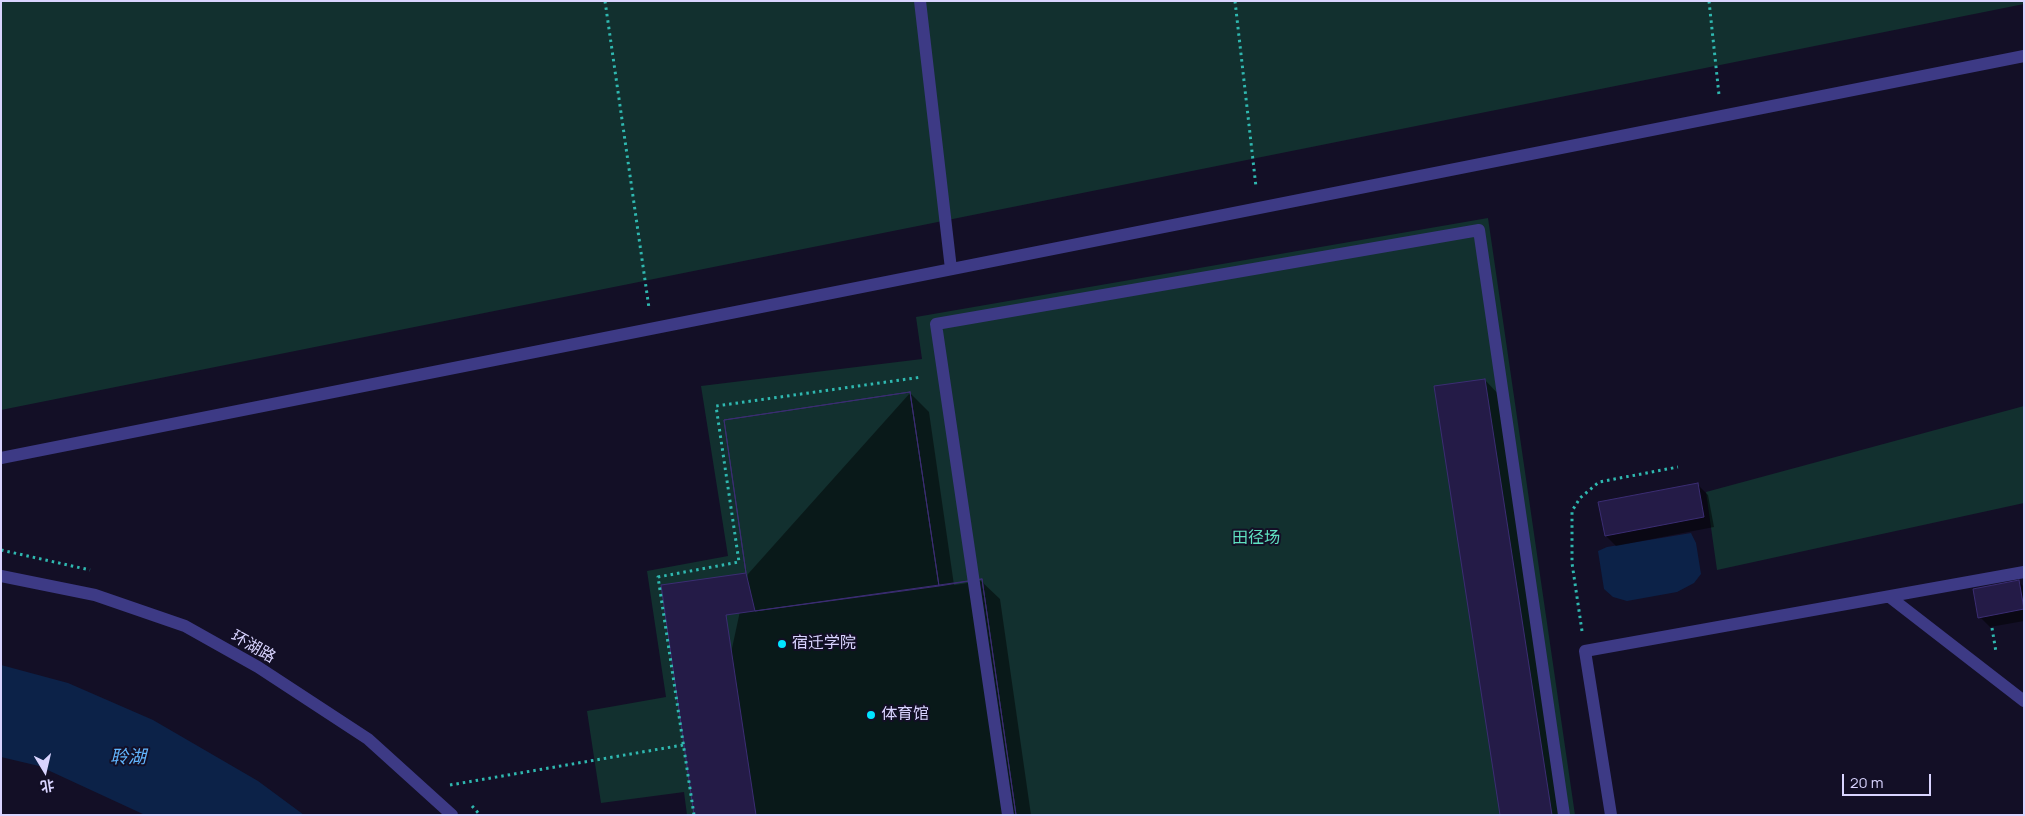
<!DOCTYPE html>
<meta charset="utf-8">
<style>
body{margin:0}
#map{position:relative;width:2025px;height:816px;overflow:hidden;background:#130f26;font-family:Manrope,"Noto Sans SC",sans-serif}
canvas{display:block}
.frame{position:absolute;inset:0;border:2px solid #d9d4ff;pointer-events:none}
.north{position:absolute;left:20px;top:746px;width:50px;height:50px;-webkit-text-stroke:4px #130f26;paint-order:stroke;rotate:171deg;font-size:14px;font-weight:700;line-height:20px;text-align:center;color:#d9d4ff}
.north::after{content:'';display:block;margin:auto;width:18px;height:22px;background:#d9d4ff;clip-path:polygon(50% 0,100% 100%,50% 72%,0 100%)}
.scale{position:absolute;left:1842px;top:774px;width:89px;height:22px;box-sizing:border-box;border:2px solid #d9d4ff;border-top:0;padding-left:6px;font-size:15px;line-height:18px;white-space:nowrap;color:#d9d4ff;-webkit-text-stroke:4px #130f26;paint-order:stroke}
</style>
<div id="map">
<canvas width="2025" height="816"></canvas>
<div class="frame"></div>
<div class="north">北</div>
<div class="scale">20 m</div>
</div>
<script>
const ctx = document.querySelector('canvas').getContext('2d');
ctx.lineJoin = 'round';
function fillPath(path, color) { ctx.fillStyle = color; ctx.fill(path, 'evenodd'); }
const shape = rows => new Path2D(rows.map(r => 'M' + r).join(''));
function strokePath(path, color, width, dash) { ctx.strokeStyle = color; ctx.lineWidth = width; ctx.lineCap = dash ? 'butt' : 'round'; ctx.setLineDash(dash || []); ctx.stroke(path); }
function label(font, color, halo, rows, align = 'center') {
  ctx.font = font + ' Manrope,"Noto Sans SC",sans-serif'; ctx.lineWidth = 4; ctx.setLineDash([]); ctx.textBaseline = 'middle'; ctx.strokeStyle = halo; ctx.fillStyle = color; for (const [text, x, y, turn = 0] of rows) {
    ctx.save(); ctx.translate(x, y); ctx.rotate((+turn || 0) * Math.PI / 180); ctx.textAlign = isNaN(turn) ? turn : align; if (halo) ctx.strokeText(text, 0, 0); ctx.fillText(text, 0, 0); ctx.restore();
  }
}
fillPath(shape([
 [1,1,2024,1,2024,4,1,410],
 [1488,218,1575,815,687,815,684,792,601,803,587,711,666,697,647,571,728,556,701,386,922,359,916,317],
 [2024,406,2024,503,1717,570,1706,492]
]), '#12302f');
fillPath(shape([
 [1691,533,1696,543,1701,574,1694,583,1677,592,1627,601,1613,597,1604,589,1598,551,1607,547],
 [1,665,68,683,153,720,258,781,304,815,145,815,39,766,1,757]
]), '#0c2248');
fillPath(shape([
 [1485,380,1503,399,1567,815,1501,815],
 [910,393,929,412,954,585,981,581,1000,599,1031,815,696,815,748,574],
 [1698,485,1708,495,1714,527,1616,546,1606,536],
 [2019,582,2024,587,2024,621,1990,627,1980,617]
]), '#0007');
const building = shape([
 [1485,379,1552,815,1500,815,1434,386,1485,379],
 [910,392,939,586,982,579,1016,815,694,815,661,585,746,573,724,420,910,392],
 [910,392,939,586,755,611,746,573,724,420,910,392],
 [1698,483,1704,517,1605,536,1598,502,1698,483],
 [982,579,1016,815,756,815,726,615,982,579],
 [2019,580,2024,609,1978,618,1973,589,2019,580]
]);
fillPath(building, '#241b47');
strokePath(building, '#3b2d73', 1);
strokePath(shape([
 [605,1,649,308],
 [1235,1,1256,187],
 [1709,1,1719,95],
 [1,550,90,570],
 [1992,628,1996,652],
 [1582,631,1572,563,1572,511,1580,498,1599,482,1678,467],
 [450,785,683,745],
 [472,806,480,815],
 [694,815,658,577,739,562,716,406,922,377]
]), '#2fb8b0', 3, [2.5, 4]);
strokePath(shape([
 [920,1,951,269],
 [1,458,2024,56],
 [1,576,95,595,185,626,258,667,368,739,452,815],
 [1891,598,2024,701],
 [1008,815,936,324,1479,230,1564,815],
 [1611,815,1585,651,2024,572]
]), '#3d3a85', 12);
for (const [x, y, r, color] of [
 [782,644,5,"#00e5ff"],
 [871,715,5,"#00e5ff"]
]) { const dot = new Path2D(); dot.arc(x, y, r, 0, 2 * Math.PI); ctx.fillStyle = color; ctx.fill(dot); strokePath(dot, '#130f26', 2); }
label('16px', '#5fe0c0', '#130f26', [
 ["田径场",1256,539]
]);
label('16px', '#d9d4ff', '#130f26', [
 ["宿迁学院",792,644],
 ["体育馆",881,715]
], 'left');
label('16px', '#d9d4ff', '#130f26', [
 ["环湖路",253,647,30]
]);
label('italic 18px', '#62b6ff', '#130f26', [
 ["聆湖",128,758]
]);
</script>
